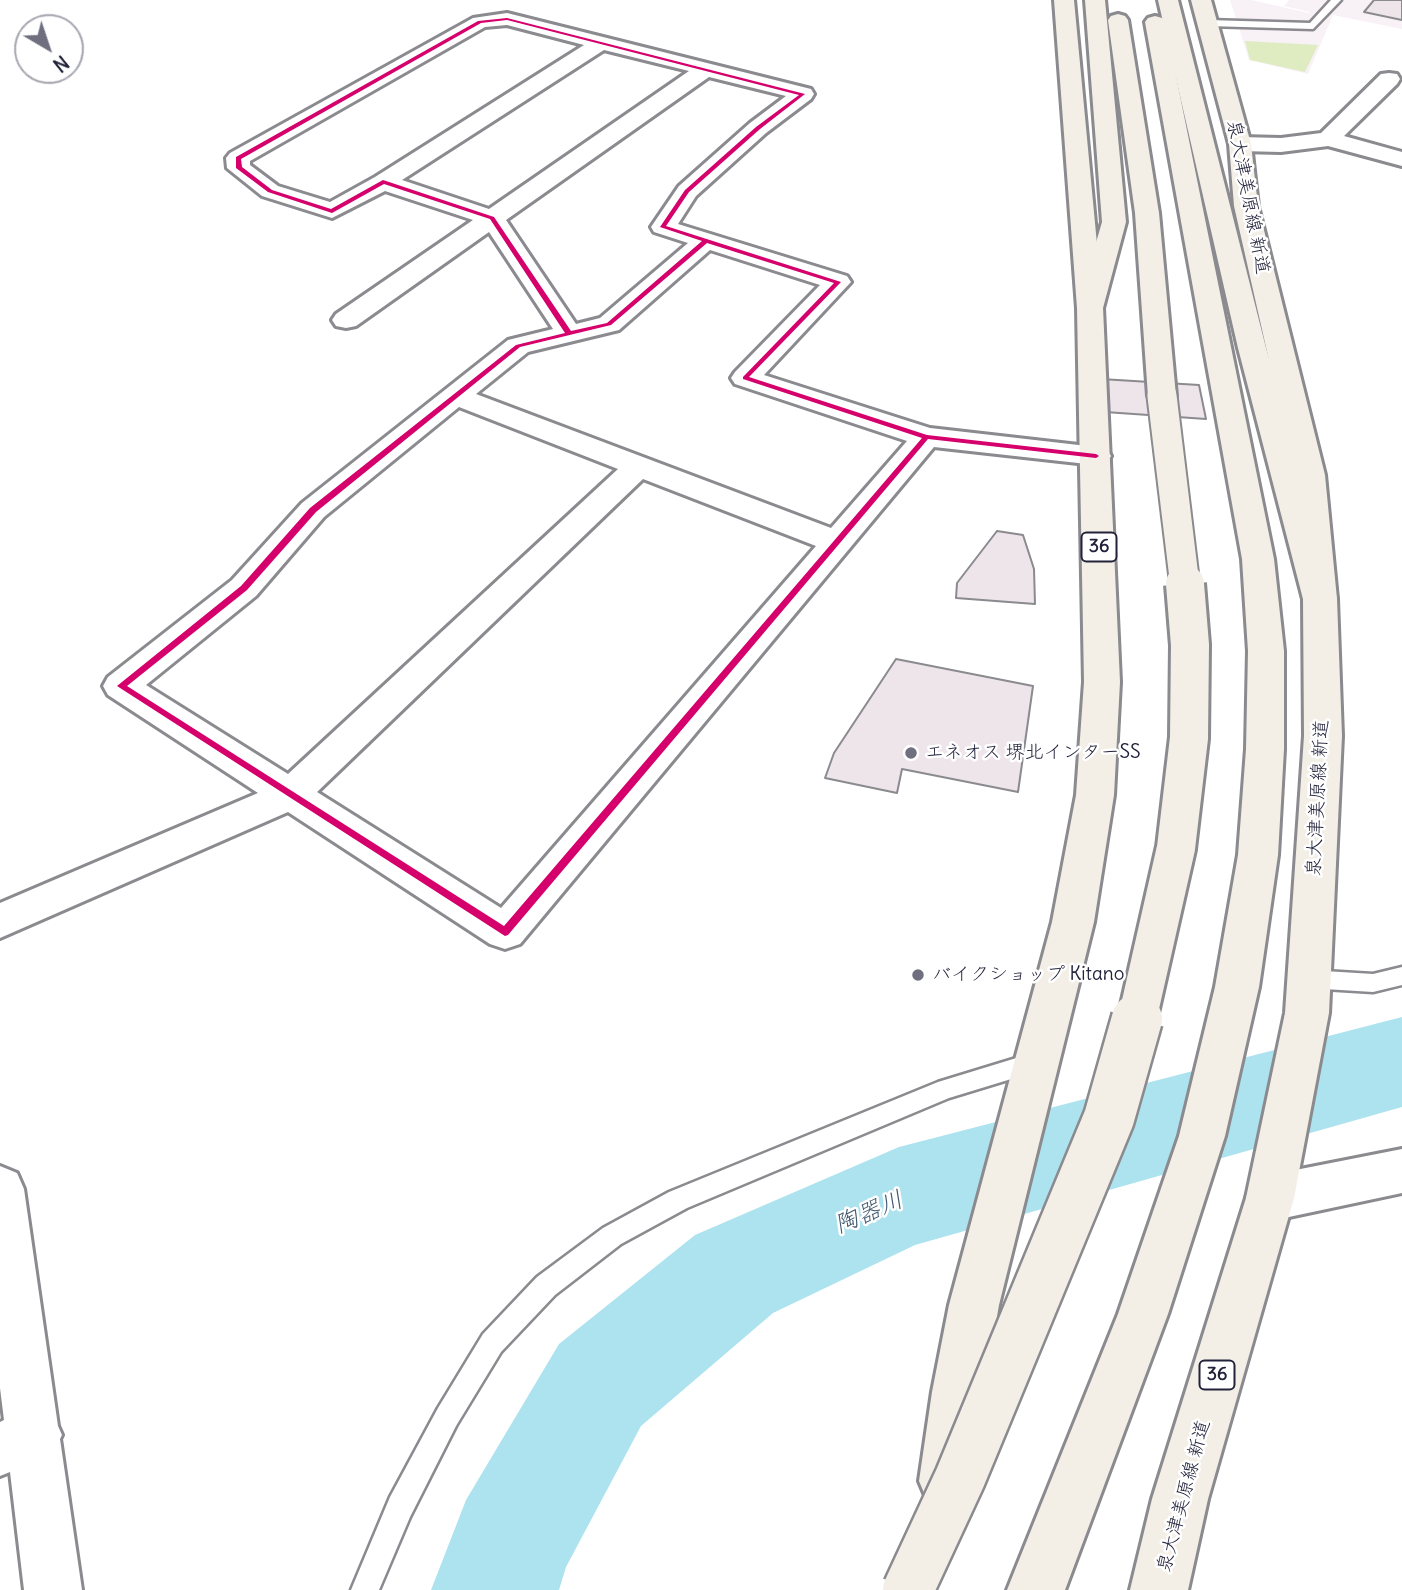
<!DOCTYPE html>
<meta charset="utf-8">
<style>
body{margin:0}
#map{position:relative;width:1402px;height:1590px;overflow:hidden;background:#fff;font-family:Delius,sans-serif}
canvas{display:block}
.north{position:absolute;left:14px;top:14px;width:70px;height:70px;box-sizing:border-box;background:#fff;border:2px solid #a7a7b1;border-radius:50%;rotate:141deg;font-size:19px;font-weight:700;line-height:28px;text-align:center;color:#22223b}
.north::after{content:'';display:block;margin:auto;width:24px;height:32px;background:#6f6f80;clip-path:polygon(50% 0,100% 100%,50% 72%,0 100%)}
</style>
<div id="map">
<canvas width="1402" height="1590"></canvas>
<div class="north">N</div>
</div>
<script>
const ctx = document.querySelector('canvas').getContext('2d');
ctx.lineJoin = 'round';
function fillPath(path, color) { ctx.fillStyle = color; ctx.fill(path, 'evenodd'); }
const shape = rows => new Path2D(rows.map(r => 'M' + r).join(''));
function strokePath(path, color, width, dash) { ctx.strokeStyle = color; ctx.lineWidth = width; ctx.lineCap = dash ? 'butt' : 'round'; ctx.setLineDash(dash || []); ctx.stroke(path); }
function label(font, color, halo, rows, align = 'center') {
  ctx.font = font + ' Delius,"Klee One",sans-serif'; ctx.lineWidth = 5; ctx.setLineDash([]); ctx.textBaseline = 'middle'; ctx.strokeStyle = halo; ctx.fillStyle = color; for (const [text, x, y, turn = 0] of rows) {
    ctx.save(); ctx.translate(x, y); ctx.rotate((+turn || 0) * Math.PI / 180); ctx.textAlign = isNaN(turn) ? turn : align; if (halo) ctx.strokeText(text, 0, 0); ctx.fillText(text, 0, 0); ctx.restore();
  }
}
fillPath(shape([
 [1230,0,1251,0,1309,13,1310,12,1284,6,1289,0,1402,0,1402,29,1333,15,1308,74,1249,60]
]), '#f8f1f6');
fillPath(shape([
 [1245,41,1318,45,1305,72,1250,60]
]), '#dfebc1');
fillPath(shape([
 [1402,1017,1402,1107,915,1245,773,1313,641,1426,566,1567,559,1590,431,1590,466,1500,559,1344,695,1235,899,1147,1402,1017]
]), '#ace3ef');
const building = shape([
 [1374,0,1402,0,1402,20,1364,12,1374,0],
 [1101,379,1199,385,1206,419,1105,412,1101,379],
 [997,531,1023,535,1034,569,1035,604,956,598,957,583,997,531],
 [896,659,1033,686,1018,792,902,769,897,793,825,778,834,753,896,659]
]);
fillPath(building, '#eee5eb');
strokePath(building, '#8a8a8f', 2);
const service = shape([
 [1331,0,1341,0,1313,29,1208,26,1203,23,1208,20,1310,23,1331,0],
 [1402,967,1402,985,1373,992,1308,988,1300,985,1297,979,1300,973,1308,970,1373,974,1402,967],
 [1036,1052,1044,1055,1047,1062,1044,1069,949,1098,687,1208,621,1244,555,1295,501,1352,456,1426,410,1517,379,1590,351,1590,390,1497,438,1408,483,1334,537,1277,603,1228,669,1192,938,1082,1036,1052]
]);
const minor = shape([
 [507,13,811,89,814,94,811,99,766,133,696,196,678,224,847,276,851,282,764,375,930,428,1096,447,1107,450,1111,456,1107,462,1096,465,934,447,520,944,505,949,490,944,288,812,0,938,0,903,258,793,108,695,103,686,108,677,232,580,302,503,508,340,553,329,489,232,356,326,346,328,336,326,332,320,336,314,473,220,385,191,332,218,262,196,227,168,226,158,230,153,473,18,507,13],
 [507,25,584,45,375,177,330,202,278,186,250,165,250,161,485,27,507,25],
 [604,50,689,71,489,209,402,180,604,50],
 [709,77,786,96,750,123,679,186,651,227,654,232,688,243,600,318,576,324,506,220,709,77],
 [710,250,820,285,735,372,731,378,735,384,907,441,831,528,476,394,528,352,619,330,710,250],
 [459,407,618,469,288,774,146,685,256,596,324,517,459,407],
 [643,479,816,546,501,908,317,792,643,479],
 [1389,73,1397,74,1400,79,1397,84,1344,136,1402,152,1402,166,1328,146,1281,152,1240,151,1232,149,1229,144,1232,139,1240,137,1281,138,1321,133,1381,74,1389,73],
 [1402,1149,1402,1193,1270,1221,1253,1214,1246,1198,1253,1182,1270,1175,1402,1149],
 [0,1166,17,1173,24,1189,58,1426,62,1435,60,1439,82,1590,24,1590,10,1472,0,1476,0,1422,4,1420,0,1388,0,1166]
]);
const primary = shape([
 [1054,0,1074,0,1103,308,1120,682,1114,795,1094,922,999,1305,984,1392,973,1481,965,1500,946,1508,927,1500,919,1481,932,1392,949,1305,1052,922,1076,795,1084,682,1077,308,1054,0],
 [1191,0,1211,0,1251,144,1258,206,1325,475,1337,599,1342,736,1329,1013,1294,1198,1208,1499,1188,1590,1130,1590,1152,1499,1246,1198,1285,1013,1304,736,1303,599,1295,475,1234,206,1229,144,1191,0]
]);
const trunk = shape([
 [1085,0,1105,0,1126,222,1103,308,1099,314,1090,316,1081,314,1077,308,1102,222,1085,0],
 [1158,0,1178,0,1266,348,1337,599,1332,607,1320,610,1308,607,1303,599,1238,348,1158,0]
]);
const motorway = shape([
 [1118,14,1125,16,1128,20,1159,213,1176,396,1172,402,1162,405,1152,402,1148,396,1135,213,1108,20,1111,16,1118,14],
 [1155,16,1162,18,1165,22,1274,559,1284,651,1284,749,1278,855,1259,987,1225,1136,1168,1314,1065,1590,1007,1590,1118,1314,1179,1136,1215,987,1238,855,1246,749,1248,651,1242,559,1145,22,1148,18,1155,16]
]);
strokePath(service, '#8a8a8f', 5);
strokePath(minor, '#8a8a8f', 6);
strokePath(primary, '#8a8a8f', 6);
strokePath(trunk, '#8a8a8f', 6);
strokePath(motorway, '#8a8a8f', 6);
fillPath(service, '#fff');
fillPath(minor, '#fff');
fillPath(primary, '#f3efe7');
fillPath(trunk, '#f3efe7');
fillPath(motorway, '#f3efe7');
const motorwayBridgeFar2 = shape([
 [1162,396,1185,586]
]);
const motorwayBridgeFar1 = shape([
 [1137,1020,1176,848,1189,738,1190,645,1185,584]
]);
const motorwayBridge = shape([
 [908,1590,960,1478,1109,1118,1137,1019]
]);
strokePath(motorwayBridgeFar2, '#8a8a8f', 33, []);
strokePath(motorwayBridgeFar1, '#8a8a8f', 44, []);
strokePath(motorwayBridge, '#8a8a8f', 55, []);
strokePath(motorwayBridgeFar2, '#f3efe7', 29);
strokePath(motorwayBridgeFar1, '#f3efe7', 38);
strokePath(motorwayBridge, '#f3efe7', 50);
fillPath(shape([
 [507,18,805,94,760,129,689,192,666,226,841,282,749,377,927,435,1096,454,1099,456,1096,458,928,439,508,935,505,936,117,686,241,586,310,508,516,345,565,333,490,219,384,184,332,213,268,192,236,168,236,157,478,21,507,18],
 [507,20,799,95,756,127,685,190,660,227,702,241,607,323,571,331,494,217,383,180,331,209,272,190,242,167,241,159,481,23,507,20],
 [707,243,834,283,743,377,743,379,922,438,504,926,127,686,247,590,316,512,520,347,611,325,707,243]
]), '#d6006c');
for (const [x, y, r, color] of [
 [911,753,7,"#6f6f80"],
 [918,975,7,"#6f6f80"]
]) { const dot = new Path2D(); dot.arc(x, y, r, 0, 2 * Math.PI); ctx.fillStyle = color; ctx.fill(dot); strokePath(dot, '#fff', 2.5); }
for (const [x, y, w] of [
 [1099,547,35],
 [1217,1375,35]
]) { const box = new Path2D(); box.roundRect(x - w / 2, y - 14.5, w, 29, 5); ctx.fillStyle = '#fff'; ctx.fill(box); strokePath(box, '#22223b', 2); }
label('bold 18px', '#22223b', null, [
 ["36",1099,547],
 ["36",1217,1375]
]);
label('19px', '#22223b', '#fff', [
 ["泉大津美原線 新道",1248,197,79],
 ["泉大津美原線 新道",1318,798,-87],
 ["泉大津美原線 新道",1184,1496,-75]
]);
label('19px', '#22223b', '#fff', [
 ["エネオス 堺北インターSS",925,753],
 ["バイクショップ Kitano",932,975]
], 'left');
label('italic 24px', '#41586f', '#fff', [
 ["陶器川",869,1213,-23]
]);
</script>
